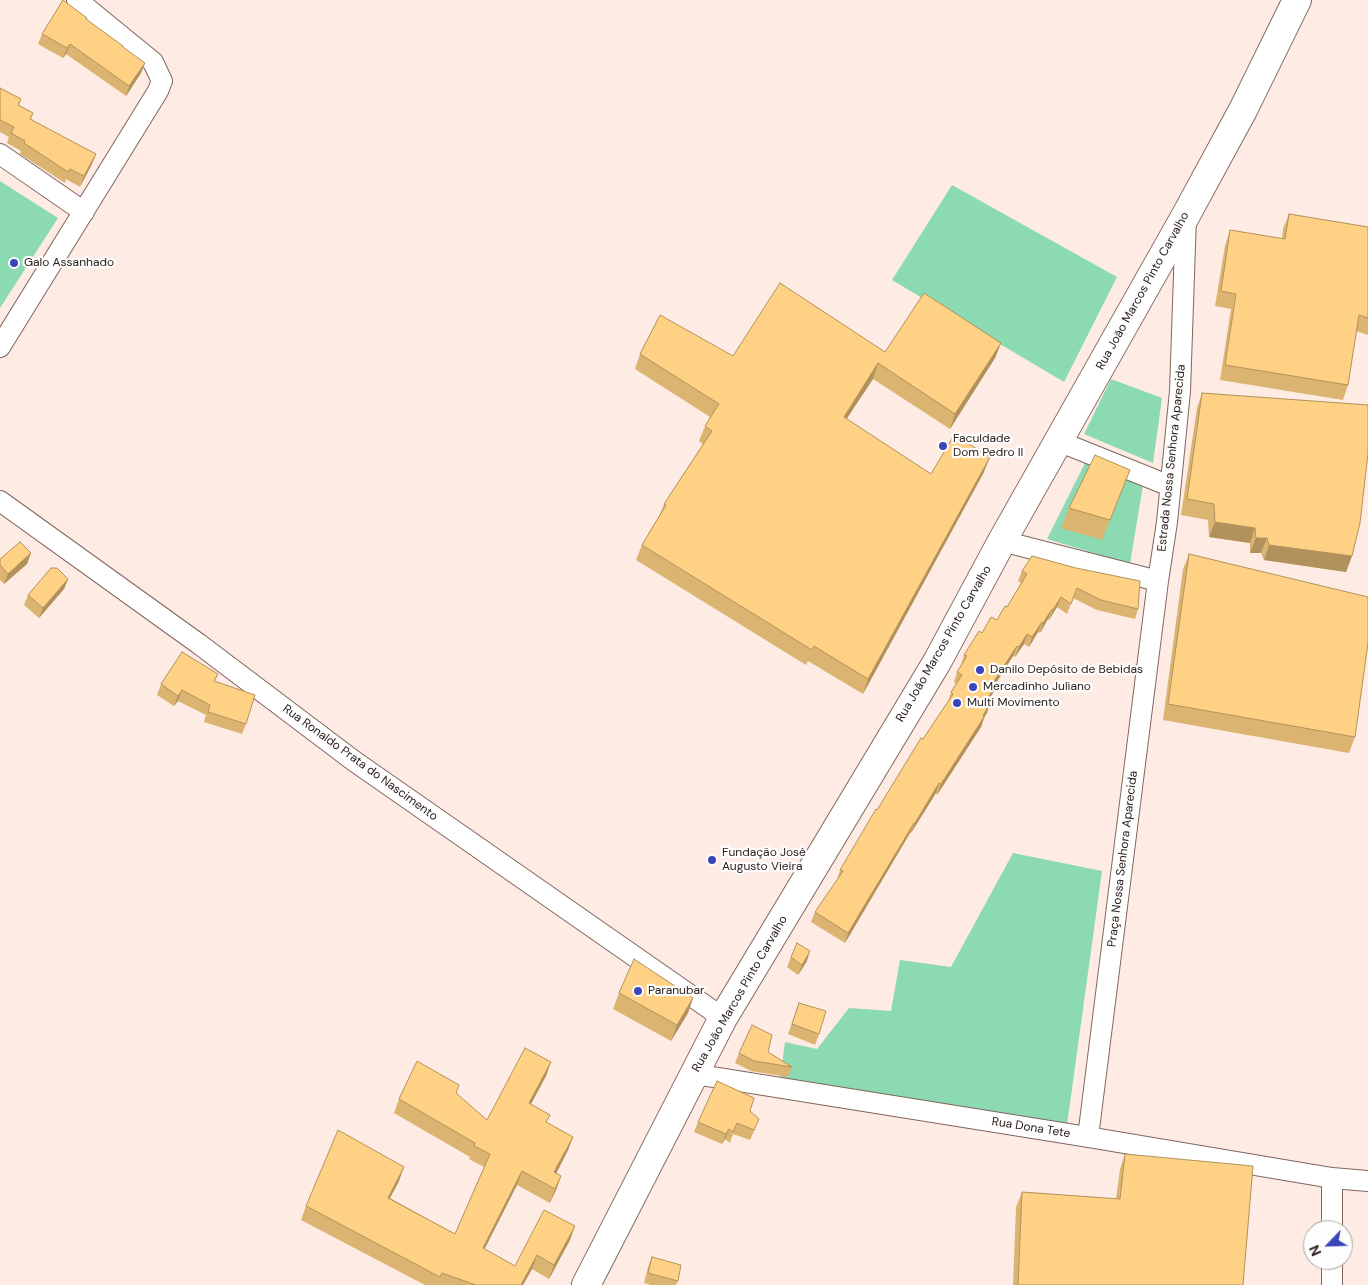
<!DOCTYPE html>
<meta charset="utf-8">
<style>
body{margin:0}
#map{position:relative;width:1368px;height:1285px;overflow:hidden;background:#feebe4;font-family:"DM Sans",sans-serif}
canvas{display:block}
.north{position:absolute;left:1303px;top:1220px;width:50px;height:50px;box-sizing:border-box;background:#fdfdfd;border:1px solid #a9a5a3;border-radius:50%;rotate:246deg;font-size:14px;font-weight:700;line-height:20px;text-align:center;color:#2c211d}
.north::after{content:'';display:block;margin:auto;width:18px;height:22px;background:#3a45b8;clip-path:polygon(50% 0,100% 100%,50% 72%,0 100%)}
</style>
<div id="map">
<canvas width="1368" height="1285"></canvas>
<div class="north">N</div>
</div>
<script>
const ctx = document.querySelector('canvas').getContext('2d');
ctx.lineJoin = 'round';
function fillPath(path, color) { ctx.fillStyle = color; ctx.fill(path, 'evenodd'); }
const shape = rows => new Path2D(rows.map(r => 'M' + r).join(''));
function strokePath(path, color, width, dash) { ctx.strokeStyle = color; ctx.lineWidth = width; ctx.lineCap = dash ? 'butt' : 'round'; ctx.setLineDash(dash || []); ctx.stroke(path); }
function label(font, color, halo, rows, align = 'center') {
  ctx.font = font + ' "DM Sans",sans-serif'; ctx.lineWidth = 4.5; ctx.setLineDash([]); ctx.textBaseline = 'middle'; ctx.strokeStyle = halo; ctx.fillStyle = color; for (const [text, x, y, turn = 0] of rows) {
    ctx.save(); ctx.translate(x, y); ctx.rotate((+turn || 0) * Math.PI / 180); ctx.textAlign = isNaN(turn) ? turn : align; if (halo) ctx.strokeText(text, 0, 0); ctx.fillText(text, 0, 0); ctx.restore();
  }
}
fillPath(shape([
 [0,181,58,218,0,308],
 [952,185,1117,277,1064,382,892,280],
 [1111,379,1162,398,1153,463,1084,434],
 [1087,459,1143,485,1130,564,1047,539],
 [1013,853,1102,871,1067,1125,780,1080,785,1042,817,1049,849,1008,891,1011,900,960,951,967]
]), '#8bdab2');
const minor = shape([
 [0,154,84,212],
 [0,347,158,91,162,81,153,62,77,0],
 [1058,441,1170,486],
 [0,501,199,644,354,761,723,1018],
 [1002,541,1158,581],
 [694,1074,1088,1137,1332,1178,1368,1181],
 [1088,1137,1158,581,1167,522,1180,391,1186,217],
 [1332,1178,1332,1230],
 [1332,1260,1332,1285]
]);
const secondary = shape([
 [586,1285,723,1018,937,662,1002,541,1186,215,1243,110,1297,0]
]);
strokePath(minor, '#81665c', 22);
strokePath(secondary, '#81665c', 30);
strokePath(minor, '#fff', 20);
strokePath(secondary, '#fff', 28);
fillPath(shape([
 [86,20,123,48,141,73,126,96,66,54,63,58,38,44,42,34],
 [0,88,21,99,19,105,33,113,31,119,92,164,80,187,66,179,65,183,20,154,21,151,7,143,9,137,0,132],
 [1289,214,1368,227,1368,335,1356,331,1348,385,1343,400,1220,380,1231,309,1215,306,1225,246,1230,230,1282,239,1283,229],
 [1001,343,995,358,950,429,873,379,846,419,931,474,984,472,863,694,808,661,806,665,636,560,642,545,660,514,664,504,703,444,699,441,705,426,710,417,635,369,640,354,733,356,885,352],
 [1202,393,1352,556,1346,572,1264,560,1261,553,1250,553,1250,543,1209,537,1208,520,1181,515,1197,408],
 [1130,470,1102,540,1061,528,1069,508],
 [31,553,27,564,4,584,0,580,0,559],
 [1189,554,1355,737,1349,753,1163,720,1183,569],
 [1032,556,1138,609,1135,619,1097,610,1073,598,1067,614,1057,607,1049,620,1048,619,1040,633,1038,632,1029,647,1024,644,1015,657,1013,656,996,683,993,693,988,702,990,703,981,727,937,795,936,793,911,833,910,833,845,943,811,922,815,912,837,880,840,870,877,810,948,702,951,692,956,684,954,682,957,672,961,665,964,655,982,633,997,620,1007,607,1021,583,1018,581,1022,571],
 [68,579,64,589,39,618,24,605,28,595],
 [218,674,215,681,246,724,242,734,204,722,206,715,178,701,174,706,157,695,161,684],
 [791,957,807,961,798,975,787,967],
 [619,993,693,998,688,1013,671,1041,613,1009],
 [799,1003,819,1034,815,1045,788,1034],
 [768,1052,792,1067,788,1077,751,1071,735,1063,739,1053],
 [551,1062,546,1076,531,1104,547,1123,573,1137,568,1150,556,1173,561,1176,556,1190,550,1203,517,1185,484,1249,515,1266,570,1240,549,1279,532,1269,523,1285,425,1285,301,1220,306,1206,399,1181,390,1198,455,1234,484,1167,469,1159,470,1157,394,1113,399,1099,487,1120],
 [750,1111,755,1129,750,1140,733,1134,730,1143,725,1139,722,1144,694,1132,698,1122],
 [1125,1154,1243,1285,1013,1285,1016,1207,1022,1192,1116,1199,1120,1169],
 [652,1257,678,1281,676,1285,651,1285,644,1283,648,1267]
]), '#dbb472');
fillPath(shape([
 [70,44,66,54,63,58,67,48],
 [145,63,141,73,126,96,129,86],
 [96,154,92,164,80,187,84,176],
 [1001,343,995,358,950,429,955,414],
 [878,363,873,379,838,432,844,417],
 [990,457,984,472,863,694,868,679],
 [1215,522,1255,528,1250,543,1209,537],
 [1256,538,1267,538,1261,553,1250,553],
 [1269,545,1352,556,1346,572,1264,560],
 [31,553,27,564,4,584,8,574],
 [68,579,64,589,39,618,43,608],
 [1061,597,1057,607,1049,620,1053,610],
 [1052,609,1048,619,1040,633,1043,623],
 [1042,622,1038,632,1029,647,1032,637],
 [1027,634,1024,644,1015,657,1019,647],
 [1017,646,1013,656,991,691,994,681],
 [997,683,993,693,982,711,986,701],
 [182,690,178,701,174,706,178,696],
 [990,703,987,713,983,719,984,717,981,727,937,795,941,784],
 [939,783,936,793,911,833,915,823],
 [914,823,910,833,845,943,848,933],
 [810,951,807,961,798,975,802,965],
 [693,998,688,1013,671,1041,677,1025],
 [551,1062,546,1076,524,1117,529,1103],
 [729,1129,725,1139,722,1144,726,1134],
 [573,1137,568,1150,550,1186,554,1172],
 [404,1167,399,1181,383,1211,388,1198],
 [522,1171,517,1185,478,1262,483,1248],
 [561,1176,556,1190,550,1203,555,1189],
 [575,1226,570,1240,549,1279,554,1265],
 [537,1255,532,1269,523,1285,521,1285]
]), '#b2925c');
const building = shape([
 [63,0,87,18,86,19,123,46,123,47,145,63,129,86,70,44,67,48,42,34,63,0],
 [0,88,21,99,18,105,33,113,30,119,96,154,84,176,70,169,68,172,24,143,25,141,11,133,14,127,0,120,0,88],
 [1289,214,1368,227,1368,318,1359,315,1348,385,1225,365,1236,294,1221,291,1230,230,1285,239,1289,214],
 [780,283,885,352,924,293,1001,343,955,414,878,363,844,417,931,474,954,435,990,457,868,679,814,646,812,650,642,545,666,505,664,504,712,431,705,426,719,404,640,354,660,315,733,356,780,283],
 [1202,393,1368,405,1368,453,1360,523,1352,556,1269,545,1267,538,1256,538,1255,528,1215,522,1214,504,1187,499,1202,393],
 [1095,455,1130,470,1110,520,1069,508,1095,455],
 [20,542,31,553,8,574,0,565,0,559,20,542],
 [1189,554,1368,597,1368,643,1355,737,1168,704,1189,554],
 [1032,556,1076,568,1140,581,1138,609,1101,600,1077,588,1071,604,1061,597,1053,610,1052,609,1043,623,1042,622,1032,637,1027,634,1019,647,1017,646,994,681,997,683,986,701,990,703,983,716,984,717,941,784,939,783,915,823,914,823,848,933,815,912,843,871,840,870,876,809,877,810,921,738,923,739,953,694,951,692,962,675,957,672,967,656,964,655,979,631,982,633,991,617,997,620,1005,606,1007,607,1027,574,1022,571,1032,556],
 [51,568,57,568,68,579,43,608,28,595,51,568],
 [182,652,218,674,214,681,255,695,246,724,208,712,210,705,182,690,178,696,161,684,182,652],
 [797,943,810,951,802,965,791,957,797,943],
 [634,959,693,998,677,1025,619,993,634,959],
 [799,1003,826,1011,819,1034,792,1024,799,1003],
 [752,1025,772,1035,768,1052,792,1067,754,1061,739,1053,752,1025],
 [525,1048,551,1062,529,1103,550,1115,546,1122,573,1137,554,1172,561,1176,555,1189,522,1171,483,1248,515,1266,544,1210,575,1226,554,1265,537,1255,521,1285,476,1285,442,1273,440,1277,306,1206,338,1130,404,1167,388,1198,455,1234,490,1154,474,1146,475,1143,399,1099,417,1061,459,1085,456,1093,487,1120,525,1048],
 [717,1081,754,1098,750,1111,759,1119,754,1130,737,1123,733,1132,729,1129,726,1134,698,1122,717,1081],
 [1125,1154,1253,1166,1243,1285,1018,1285,1022,1192,1120,1199,1125,1154],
 [652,1257,681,1265,678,1281,648,1273,652,1257]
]);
fillPath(building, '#ffd184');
strokePath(building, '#b2925c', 1);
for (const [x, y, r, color] of [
 [14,263,5,"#3a45b8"],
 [943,446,5,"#3a45b8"],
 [980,670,5,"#3a45b8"],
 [973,687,5,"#3a45b8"],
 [957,703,5,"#3a45b8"],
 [712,860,5,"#3a45b8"],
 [638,991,5,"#3a45b8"]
]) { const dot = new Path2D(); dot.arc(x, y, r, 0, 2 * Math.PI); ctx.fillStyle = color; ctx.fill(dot); strokePath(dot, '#fdfdfd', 2); }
label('12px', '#2c211d', '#fdfdfd', [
 ["Galo Assanhado",24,263],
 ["Faculdade",953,439],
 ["Dom Pedro II",953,453],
 ["Danilo Depósito de Bebidas",990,670],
 ["Mercadinho Juliano",983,687],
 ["Multi Movimento",967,703],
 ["Fundação José",722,853],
 ["Augusto Vieira",722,867],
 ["Paranubar",648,991]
], 'left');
label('12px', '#2c211d', '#fdfdfd', [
 ["Rua João Marcos Pinto Carvalho",1143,291,-61],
 ["Estrada Nossa Senhora Aparecida",1172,458,-84],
 ["Rua João Marcos Pinto Carvalho",944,644,-60],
 ["Rua Ronaldo Prata do Nascimento",360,763,36],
 ["Praça Nossa Senhora Aparecida",1123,859,-83],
 ["Rua João Marcos Pinto Carvalho",740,994,-60],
 ["Rua Dona Tete",1031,1128,9]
]);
</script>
